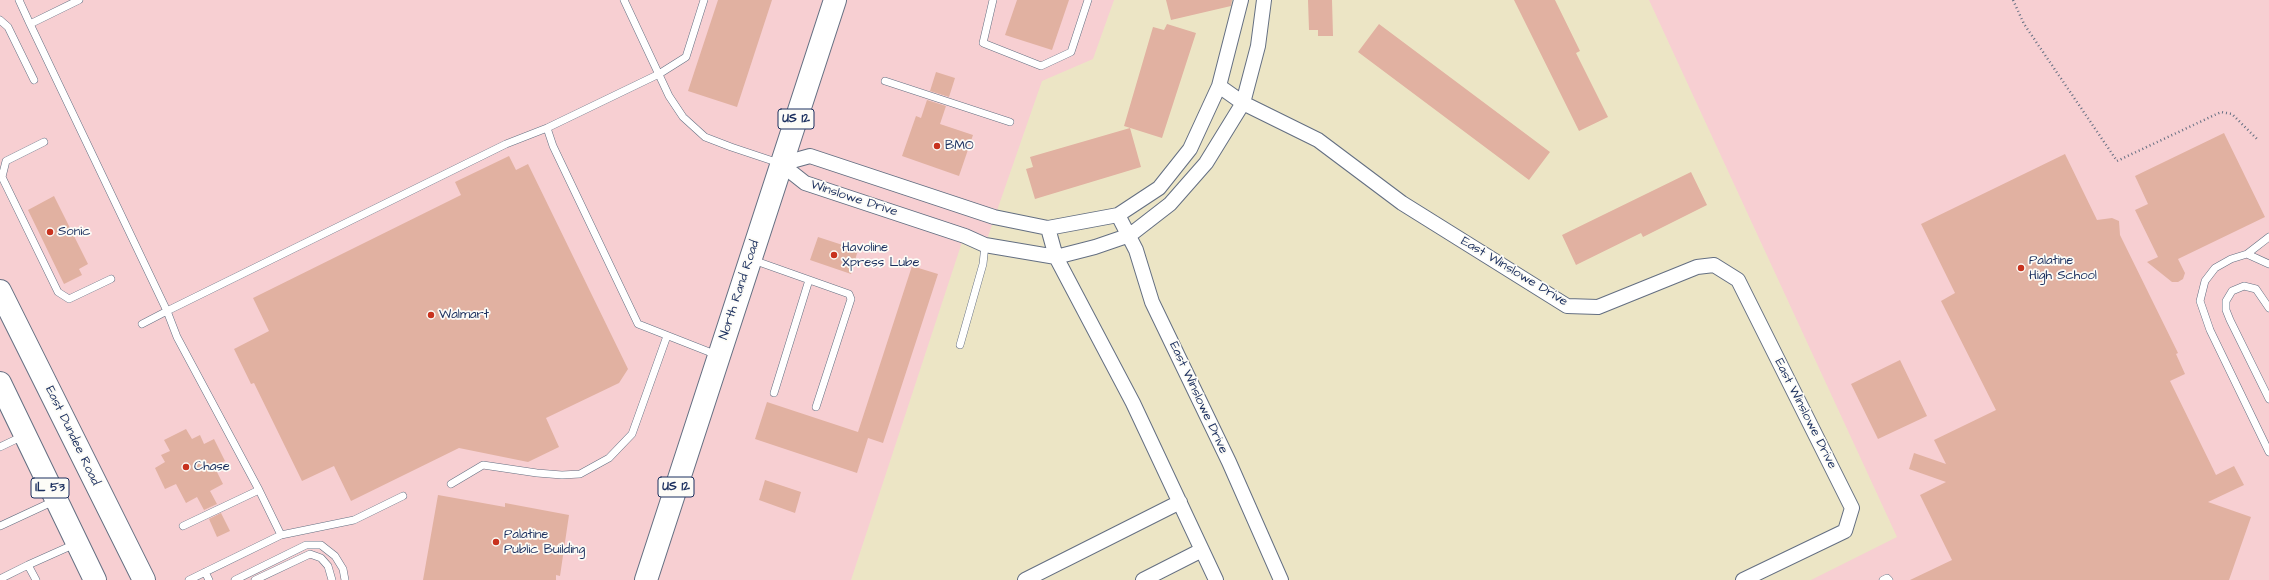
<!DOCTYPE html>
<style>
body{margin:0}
canvas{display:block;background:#ece5c5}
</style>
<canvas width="2269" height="580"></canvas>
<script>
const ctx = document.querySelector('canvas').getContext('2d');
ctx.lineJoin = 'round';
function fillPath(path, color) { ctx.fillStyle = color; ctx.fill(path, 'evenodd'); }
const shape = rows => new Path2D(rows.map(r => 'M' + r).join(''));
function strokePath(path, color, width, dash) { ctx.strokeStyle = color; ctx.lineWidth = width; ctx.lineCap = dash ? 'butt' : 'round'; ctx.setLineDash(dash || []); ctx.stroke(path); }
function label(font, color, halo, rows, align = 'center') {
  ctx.font = font + ' "Architects Daughter",sans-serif'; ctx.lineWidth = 3.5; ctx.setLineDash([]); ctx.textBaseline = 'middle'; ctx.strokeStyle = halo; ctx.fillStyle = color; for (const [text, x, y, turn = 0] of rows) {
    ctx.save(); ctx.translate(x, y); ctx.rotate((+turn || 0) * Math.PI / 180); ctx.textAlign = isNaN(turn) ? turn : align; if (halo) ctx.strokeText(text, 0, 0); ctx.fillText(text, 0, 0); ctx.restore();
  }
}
fillPath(shape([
 [0,0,1114,0,1093,59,1042,81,985,245,964,236,851,580,0,580],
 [1649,0,2269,0,2269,580,1811,580,1897,537]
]), '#f7cfd2');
fillPath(shape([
 [718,0,772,0,737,107,688,91],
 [1017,0,1069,0,1052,50,1005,35],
 [1166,0,1232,0,1231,6,1171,20],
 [1308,0,1332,0,1333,36,1318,36,1318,30,1309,30],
 [1514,0,1555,0,1580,51,1576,53,1608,117,1579,131],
 [1167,24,1196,33,1162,138,1124,126,1153,27,1164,30],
 [1379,24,1550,152,1529,180,1358,52],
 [936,72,955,78,949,97,930,91],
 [927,100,946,106,940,124,973,135,959,176,902,156,916,116,921,118],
 [1130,128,1141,167,1035,199,1026,169,1033,167,1030,157],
 [2224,133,2265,217,2178,259,2185,273,2183,279,2178,282,2172,282,2147,262,2158,257,2135,210,2148,204,2135,176],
 [2065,154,2097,220,2112,218,2119,221,2120,235,2178,353,2176,354,2185,374,2170,381,2216,475,2234,466,2244,485,2208,502,2251,517,2229,580,1910,580,1952,560,1920,495,1946,482,1909,469,1914,453,1946,464,1934,440,1996,410,1941,301,1955,293,1921,224],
 [509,156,516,170,528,164,628,369,619,383,546,418,559,447,528,462,459,448,351,501,334,466,302,481,254,383,251,384,234,349,269,331,253,298,461,195,455,182],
 [1691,172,1707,205,1643,237,1641,233,1576,265,1562,235],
 [54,196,88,264,79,269,82,275,64,284,28,210],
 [818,237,858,250,851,274,810,260],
 [912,266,938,274,883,443,868,438,857,473,755,439,767,402,858,432],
 [1900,360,1927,416,1878,439,1851,384],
 [186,429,192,439,200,435,204,444,214,439,225,461,214,466,223,484,210,491,217,504,204,510,197,497,186,503,176,484,165,489,155,468,165,462,161,455,170,451,164,440],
 [765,480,801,492,795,513,759,500],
 [438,495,505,507,505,503,569,515,560,576,556,575,556,580,423,580],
 [221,513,230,531,217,537,209,519]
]), '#e1b1a1');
const service = shape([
 [19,0,30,24],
 [79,0,30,24,167,311,506,144,547,128,659,74,686,57,704,0],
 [624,0,669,96,683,117,705,137,731,147,779,163],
 [993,0,983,43,1041,66,1071,52,1088,0],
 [0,20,8,27,34,80],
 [885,81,1010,122],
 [547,128,553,146,638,324,717,355],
 [44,142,6,161,2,177,58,292,69,299,111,279],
 [2247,254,2269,237],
 [753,260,849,294,851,299,816,407],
 [2269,264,2247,254,2231,259,2215,268,2205,281,2200,301,2210,330,2269,452],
 [2269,308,2256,289,2244,286,2232,291,2226,301,2226,310,2230,320,2269,399],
 [142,324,167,311,177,337,259,490,281,535,354,520,403,496],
 [960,345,983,264,985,245],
 [774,393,809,280],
 [0,447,23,436],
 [451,484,483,465,537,473,562,475,580,474,609,458,632,434,667,336],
 [0,526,54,501],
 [183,526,259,490],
 [205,572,209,580],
 [0,579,28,565],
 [36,580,28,565,75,544],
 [189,580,281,535],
 [235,580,306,545,321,545,335,556,343,569,345,580],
 [255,580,310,554,321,558,328,566,332,580],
 [1883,580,1887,578,1889,580]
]);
const minor = shape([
 [1219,86,1243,103,1318,140,1402,203,1567,306,1598,307,1697,267,1714,265,1738,280,1852,508,1845,531,1743,580],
 [781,164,805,183,965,236,985,245,1056,257,1095,247,1130,235,1170,204,1206,163,1243,103,1258,46,1264,0],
 [781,164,810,156,994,217,1048,228,1118,215,1159,188,1190,149,1219,86,1241,0],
 [1118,215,1136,250,1152,302,1229,462,1281,580],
 [1048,228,1056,257,1133,403,1216,580],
 [1025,580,1180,502],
 [1143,580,1202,550]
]);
const primary = shape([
 [0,291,144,580],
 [0,383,95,580],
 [646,580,835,0]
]);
strokePath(service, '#646f82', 8);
strokePath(minor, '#646f82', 16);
strokePath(primary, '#646f82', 24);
strokePath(shape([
 [2013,0,2024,24,2117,161,2221,112,2232,114,2257,139]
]), '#646f82', 2.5, [1, 3]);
strokePath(service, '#fff', 7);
strokePath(minor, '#fff', 14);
strokePath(primary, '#fff', 22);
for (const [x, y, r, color] of [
 [937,146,4,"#c8321e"],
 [50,232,4,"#c8321e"],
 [834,255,4,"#c8321e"],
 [2021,268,4,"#c8321e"],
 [431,315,4,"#c8321e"],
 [186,467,4,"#c8321e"],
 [496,542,4,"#c8321e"]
]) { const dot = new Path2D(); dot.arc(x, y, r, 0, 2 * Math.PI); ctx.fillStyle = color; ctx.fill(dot); strokePath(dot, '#fdfcf7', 1.5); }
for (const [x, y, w] of [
 [796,119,36],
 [676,487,36],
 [50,488,38]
]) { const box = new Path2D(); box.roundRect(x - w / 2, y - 10, w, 20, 3); ctx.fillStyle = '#fdfcf7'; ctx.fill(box); strokePath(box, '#1b2f5e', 1); }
label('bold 12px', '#1b2f5e', null, [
 ["US 12",796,119],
 ["US 12",676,487],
 ["IL 53",50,488]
]);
label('13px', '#1b2f5e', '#fdfcf7', [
 ["BMO",945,146],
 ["Sonic",58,232],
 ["Havoline",842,248],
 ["Xpress Lube",842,263],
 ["Palatine",2029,261],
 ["High School",2029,276],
 ["Walmart",439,315],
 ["Chase",194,467],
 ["Palatine",504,535],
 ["Public Building",504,550]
], 'left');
label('13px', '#1b2f5e', '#fdfcf7', [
 ["Winslowe Drive",854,199,18],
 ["East Winslowe Drive",1514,272,31],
 ["North Rand Road",740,290,-72],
 ["East Winslowe Drive",1198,398,65],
 ["East Winslowe Drive",1805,414,63],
 ["East Dundee Road",72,436,64]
]);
</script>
